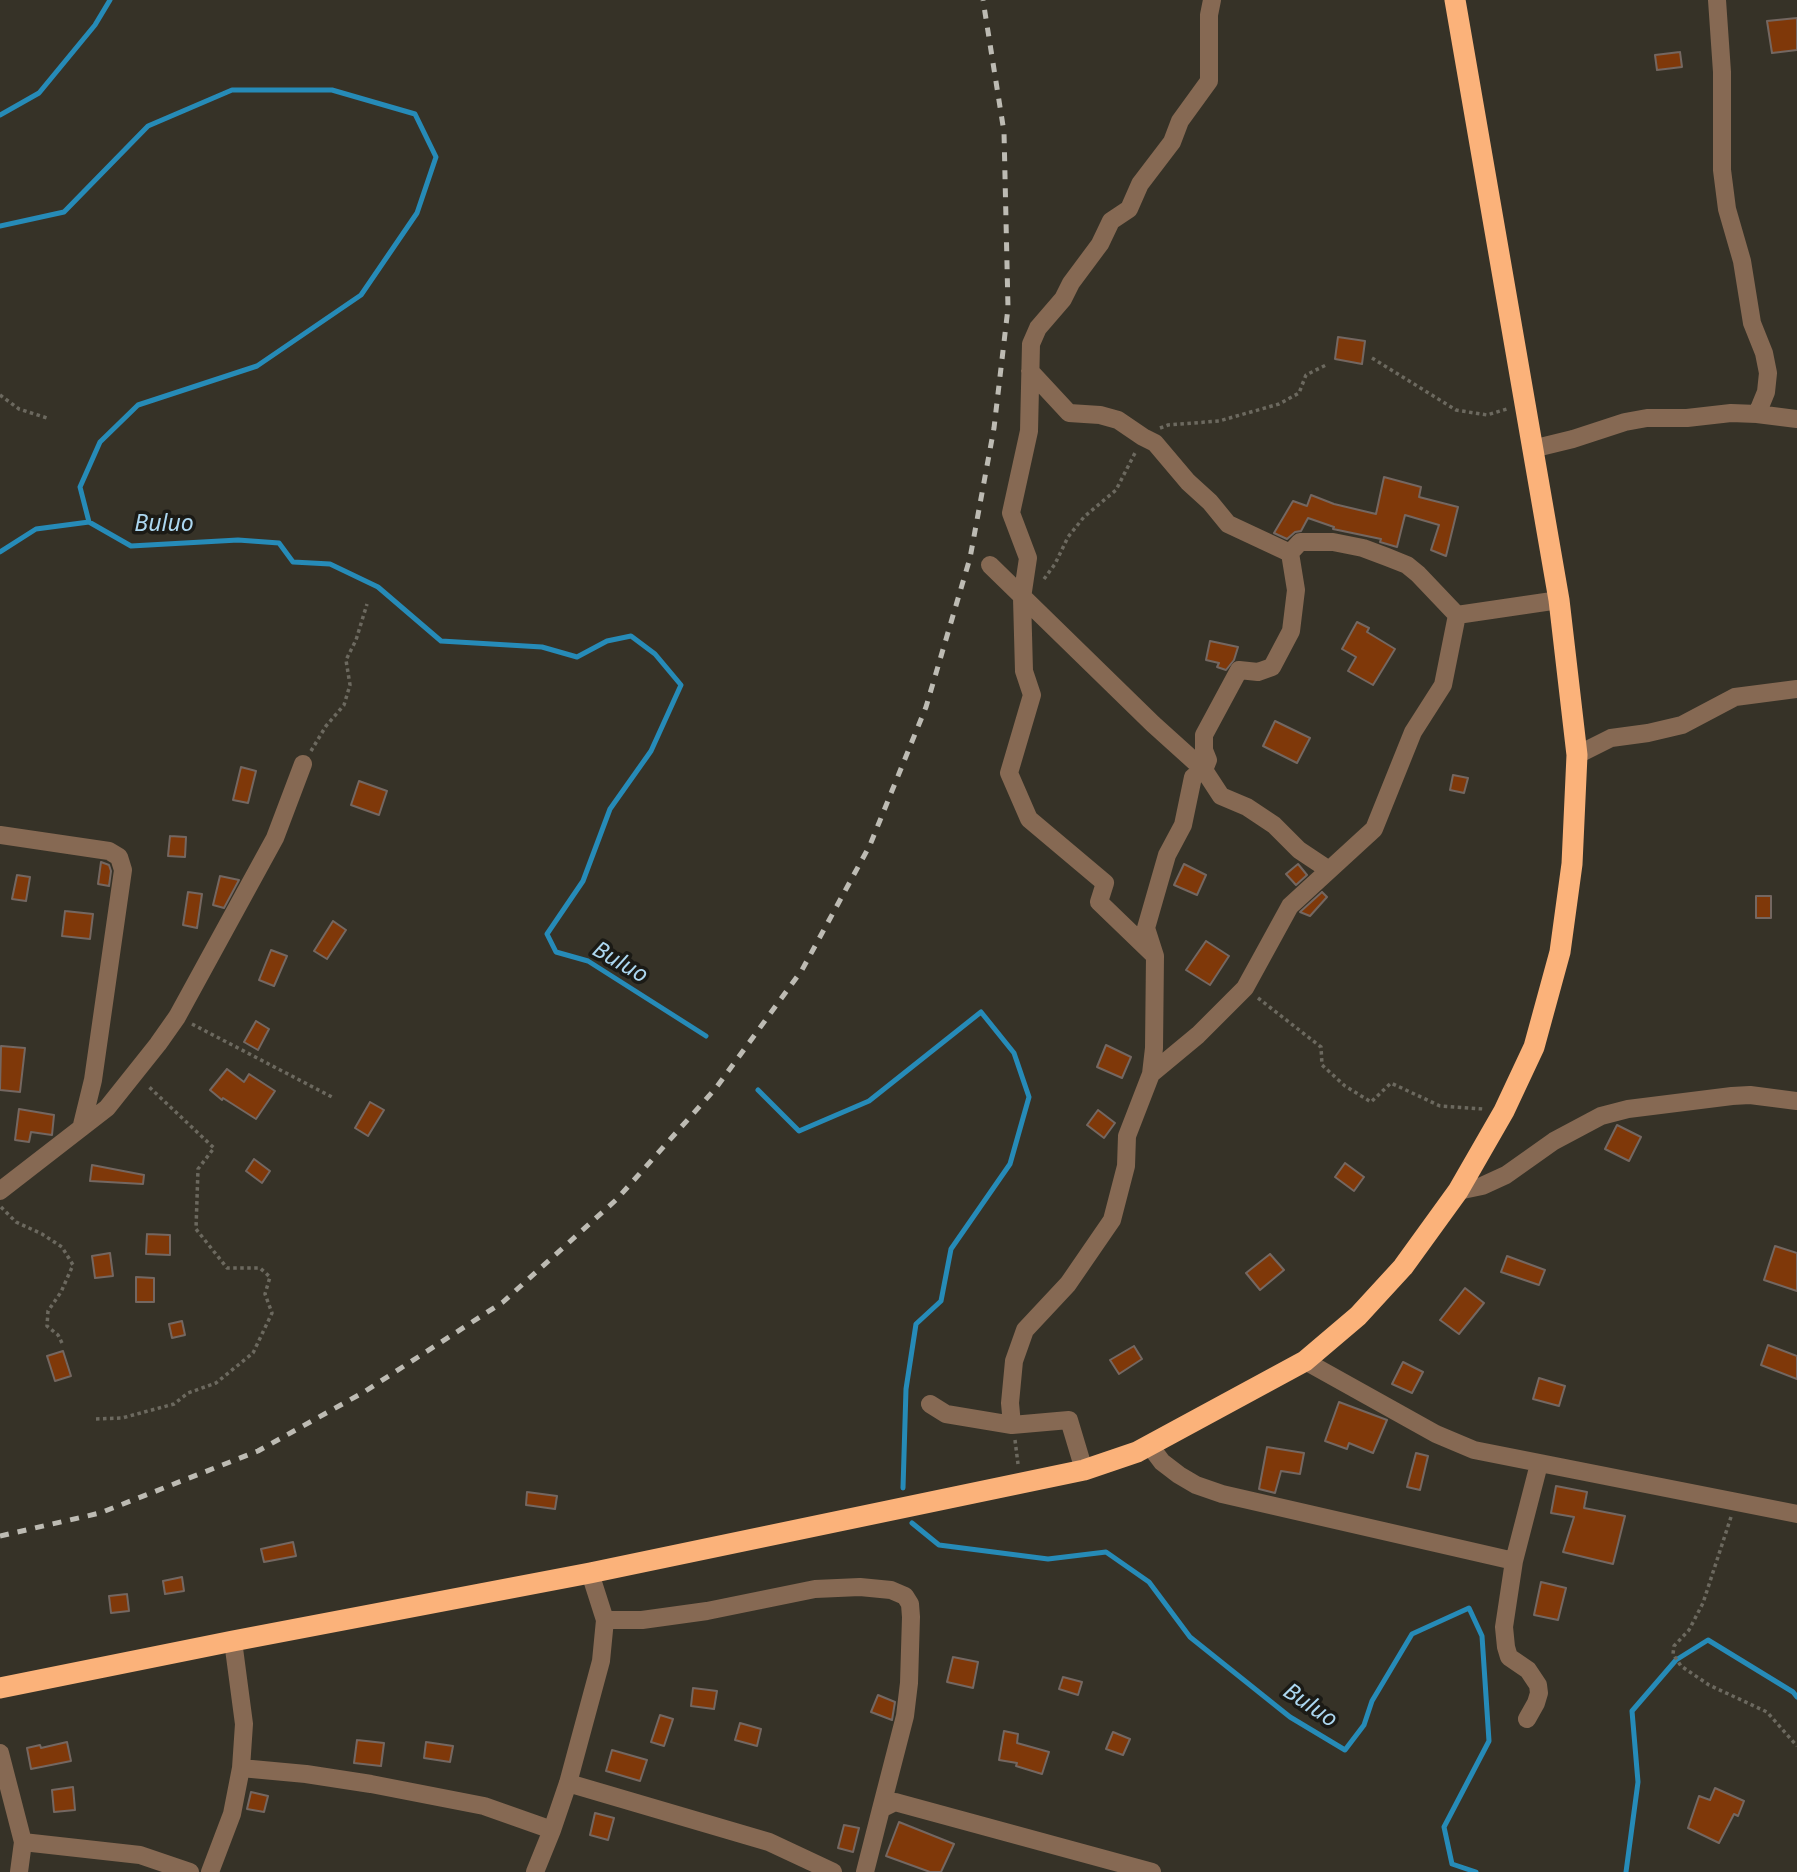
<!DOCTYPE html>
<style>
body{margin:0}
canvas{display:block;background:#363227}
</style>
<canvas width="1797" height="1872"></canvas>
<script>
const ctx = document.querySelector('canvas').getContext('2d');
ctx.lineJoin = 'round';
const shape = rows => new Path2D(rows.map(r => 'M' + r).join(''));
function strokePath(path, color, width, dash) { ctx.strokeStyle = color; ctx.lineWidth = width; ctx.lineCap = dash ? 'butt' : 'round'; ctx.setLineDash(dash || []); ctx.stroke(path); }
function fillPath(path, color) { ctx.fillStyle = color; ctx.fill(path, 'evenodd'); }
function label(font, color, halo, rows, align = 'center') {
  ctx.font = font + ' "Noto Sans",sans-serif'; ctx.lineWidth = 7; ctx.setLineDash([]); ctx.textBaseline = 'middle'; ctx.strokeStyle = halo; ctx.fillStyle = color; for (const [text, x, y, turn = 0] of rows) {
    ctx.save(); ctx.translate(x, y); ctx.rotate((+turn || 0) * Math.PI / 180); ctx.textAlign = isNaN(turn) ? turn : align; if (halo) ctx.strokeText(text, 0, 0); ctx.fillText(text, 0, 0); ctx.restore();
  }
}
strokePath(shape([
 [0,115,39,93,95,25,110,0],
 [0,226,64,212,148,126,232,90,332,90,415,114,436,157,417,213,361,295,257,366,138,405,100,442,80,487,89,522,131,546,238,540,279,543,293,562,330,564,378,587,441,641,542,647,577,657,607,641,631,636,655,654,681,685,651,751,610,809,583,881,547,934,556,952,588,961,706,1036],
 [0,552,36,529,89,522],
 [758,1090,799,1131,869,1101,981,1012,1014,1053,1029,1097,1010,1164,951,1249,941,1301,916,1324,906,1389,903,1488],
 [912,1523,939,1545,1048,1559,1106,1552,1149,1582,1190,1637,1290,1717,1345,1750,1364,1725,1372,1701,1412,1634,1469,1608,1482,1636,1489,1741,1444,1827,1452,1864,1476,1872],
 [1626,1872,1638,1782,1632,1711,1676,1660,1708,1640,1793,1692,1797,1697]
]), '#268bb8', 5);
const building = shape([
 [1797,18,1797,50,1772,53,1767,21,1797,18],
 [1680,52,1682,67,1657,70,1655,55,1680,52],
 [1338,337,1365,341,1362,364,1335,359,1338,337],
 [1384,477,1421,487,1419,497,1458,507,1446,556,1431,550,1439,525,1405,515,1397,547,1380,542,1381,539,1333,529,1334,527,1308,518,1301,531,1295,532,1287,539,1274,533,1293,501,1307,506,1311,495,1334,504,1376,514,1384,477],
 [1357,622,1369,628,1367,632,1395,649,1373,685,1348,671,1356,657,1342,649,1357,622],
 [1210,641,1238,647,1234,660,1226,670,1217,667,1219,663,1206,660,1210,641],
 [1275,721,1310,738,1297,763,1263,746,1275,721],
 [241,767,256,771,248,803,233,800,241,767],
 [1453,775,1468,778,1464,793,1450,790,1453,775],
 [359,781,387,791,379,815,351,805,359,781],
 [170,836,186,837,185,857,168,856,170,836],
 [101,862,109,865,111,871,109,886,98,884,101,862],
 [1184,864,1206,875,1197,895,1174,885,1184,864],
 [1298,864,1307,875,1296,885,1286,874,1298,864],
 [17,875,30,877,26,901,12,899,17,875],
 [220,876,239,880,224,908,213,905,220,876],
 [188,892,202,894,197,928,183,925,188,892],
 [1322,892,1327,897,1310,916,1300,912,1322,892],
 [1756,896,1771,896,1771,918,1756,918,1756,896],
 [65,911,93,914,90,939,62,936,65,911],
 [333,921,346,930,327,959,314,951,333,921],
 [1206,941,1229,956,1210,985,1186,970,1206,941],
 [271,950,287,956,274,986,259,980,271,950],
 [256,1021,269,1029,258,1050,244,1042,256,1021],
 [1106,1045,1131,1057,1122,1078,1097,1067,1106,1045],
 [1,1046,25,1048,20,1092,0,1090,1,1046],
 [227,1069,244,1082,249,1074,275,1091,256,1119,223,1098,222,1100,210,1090,227,1069],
 [370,1102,384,1110,368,1136,355,1128,370,1102],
 [19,1109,54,1115,52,1135,31,1132,29,1142,15,1140,19,1109],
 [1098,1110,1115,1123,1104,1138,1087,1125,1098,1110],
 [1617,1125,1641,1137,1629,1161,1605,1149,1617,1125],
 [254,1159,270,1171,262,1183,246,1171,254,1159],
 [1345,1163,1364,1177,1354,1191,1335,1177,1345,1163],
 [92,1165,144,1175,143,1184,90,1181,92,1165],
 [147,1234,170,1235,170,1255,146,1254,147,1234],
 [1775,1246,1797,1253,1797,1291,1764,1280,1775,1246],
 [110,1253,113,1276,95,1278,92,1256,110,1253],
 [1270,1254,1284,1270,1260,1290,1246,1273,1270,1254],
 [1507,1256,1545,1270,1539,1285,1501,1272,1507,1256],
 [136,1277,154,1278,154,1302,136,1302,136,1277],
 [1465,1288,1484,1303,1459,1334,1440,1320,1465,1288],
 [182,1321,185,1335,172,1338,169,1324,182,1321],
 [1768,1345,1797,1356,1797,1379,1761,1365,1768,1345],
 [1134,1346,1142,1359,1119,1374,1110,1360,1134,1346],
 [63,1351,71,1376,55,1381,47,1356,63,1351],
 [1403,1362,1423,1372,1412,1393,1392,1384,1403,1362],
 [1539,1378,1565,1386,1559,1406,1533,1399,1539,1378],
 [1339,1402,1387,1420,1373,1453,1349,1443,1347,1449,1325,1441,1339,1402],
 [1267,1447,1304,1453,1300,1474,1281,1471,1275,1493,1259,1489,1267,1447],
 [1416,1453,1428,1456,1420,1490,1407,1487,1416,1453],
 [1556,1486,1587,1492,1584,1508,1625,1516,1613,1564,1563,1552,1574,1517,1551,1513,1556,1486],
 [527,1492,557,1496,555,1509,526,1505,527,1492],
 [293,1542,296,1556,264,1562,261,1549,293,1542],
 [182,1577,184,1591,165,1594,163,1581,182,1577],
 [1541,1582,1566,1588,1558,1620,1534,1615,1541,1582],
 [127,1594,129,1611,111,1613,109,1596,127,1594],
 [953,1657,978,1662,973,1688,947,1682,953,1657],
 [1063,1677,1082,1682,1078,1695,1059,1689,1063,1677],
 [693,1688,717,1691,714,1709,691,1706,693,1688],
 [878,1695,895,1702,892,1720,871,1712,878,1695],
 [660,1715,673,1719,664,1746,651,1742,660,1715],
 [740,1723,761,1729,757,1746,735,1740,740,1723],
 [1004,1731,1018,1734,1017,1743,1049,1752,1042,1774,1016,1766,1017,1763,999,1760,1004,1731],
 [1113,1732,1130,1739,1123,1755,1106,1749,1113,1732],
 [357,1740,384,1743,381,1766,354,1763,357,1740],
 [67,1742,71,1761,31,1769,27,1748,40,1745,41,1748,67,1742],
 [426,1742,453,1746,450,1762,424,1758,426,1742],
 [612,1750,647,1760,640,1781,606,1771,612,1750],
 [73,1787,75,1810,54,1812,52,1790,73,1787],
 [1715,1788,1744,1801,1738,1816,1734,1814,1719,1843,1688,1828,1699,1796,1710,1800,1715,1788],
 [251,1792,268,1796,264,1812,247,1809,251,1792],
 [595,1813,614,1818,608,1840,590,1835,595,1813],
 [899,1822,954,1844,941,1872,930,1872,886,1856,899,1822],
 [844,1825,859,1828,853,1852,838,1848,844,1825]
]);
fillPath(building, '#7f3809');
strokePath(building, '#746761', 2);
strokePath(shape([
 [1372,358,1456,410,1487,415,1507,409],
 [0,395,19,409,47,418],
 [1160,428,1168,425,1219,421,1279,404,1299,393,1306,375,1328,364],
 [1044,579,1055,564,1068,537,1084,517,1116,490,1136,451],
 [311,751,326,726,344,705,350,685,346,660,356,640,367,604],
 [1258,998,1321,1047,1322,1065,1345,1086,1371,1102,1391,1083,1440,1106,1484,1109],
 [192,1024,332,1097],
 [1,1207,16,1222,42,1234,62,1247,73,1265,61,1292,48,1311,47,1326,58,1335,62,1343],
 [96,1419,122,1418,174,1404,188,1393,216,1383,253,1353,272,1313,265,1294,270,1277,260,1268,227,1268,196,1229,198,1169,214,1148,147,1085],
 [1015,1440,1018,1464],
 [1731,1517,1703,1603,1689,1630,1674,1646,1673,1654,1681,1666,1709,1685,1767,1712,1797,1746]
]), '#6c695f', 3.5, [3.5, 3.5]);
strokePath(shape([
 [1717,0,1722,72,1722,170,1727,209,1742,261,1752,323,1764,353,1768,373,1766,392,1757,414],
 [1030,371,1069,413,1100,415,1118,420,1143,437,1155,443,1188,482,1210,502,1228,524,1290,553,1300,542,1333,542,1363,548,1387,557,1407,565,1418,574,1457,615],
 [1532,449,1573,439,1625,422,1647,418,1687,418,1731,413,1757,414,1797,419],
 [990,565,1153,724,1204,770,1221,796,1247,807,1274,825,1299,850,1329,870],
 [1577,755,1611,738,1648,733,1682,725,1735,697,1797,689],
 [0,835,109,851,119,857,123,870,93,1080,82,1125],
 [1155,956,1099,902,1105,883,1029,819,1009,773,1032,695,1024,671,1022,598,1028,558,1011,513,1029,431,1031,344,1038,328,1063,299,1071,283,1100,244,1111,221,1129,209,1140,184,1172,142,1180,121,1209,81,1209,15,1212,0],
 [1151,1074,1198,1035,1245,988,1290,906,1374,829,1413,732,1443,685,1457,615,1559,600],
 [0,1191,107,1108,158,1044,177,1017,275,838,303,764],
 [1458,1191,1482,1186,1506,1175,1554,1141,1601,1116,1628,1109,1732,1096,1750,1095,1797,1101],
 [1305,1361,1436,1434,1474,1450,1797,1514],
 [930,1404,946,1414,1012,1425,1069,1420,1084,1470],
 [1012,1425,1010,1403,1014,1361,1025,1330,1068,1284,1112,1220,1126,1166,1127,1136,1151,1074,1154,1048,1155,956,1146,928,1167,855,1183,825,1193,777,1204,770,1208,760,1204,750,1204,735,1239,670,1258,672,1272,667,1291,631,1296,590,1290,553],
 [1150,1446,1162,1462,1179,1475,1196,1485,1222,1494,1514,1561],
 [605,1620,642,1620,707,1611,815,1589,860,1587,891,1590,905,1596,910,1604,911,1617,909,1683,905,1716,881,1809],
 [1527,1719,1536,1703,1539,1693,1538,1685,1528,1670,1509,1657,1506,1647,1504,1627,1514,1561,1539,1464],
 [0,1753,23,1842,19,1872],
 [241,1768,306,1774,371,1784,484,1806,552,1830],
 [568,1783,769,1842,833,1872],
 [23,1842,140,1855,190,1872],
 [210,1872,232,1814,241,1768,244,1724,233,1641],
 [535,1872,552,1830,568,1783,601,1661,605,1620,590,1573],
 [865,1872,881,1809,895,1802,1152,1872]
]), '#866953', 18);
strokePath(shape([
 [0,1688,233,1641,590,1573,1084,1470,1137,1452,1305,1361,1358,1316,1403,1267,1458,1191,1504,1111,1534,1047,1560,952,1572,864,1577,755,1559,600,1455,0]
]), '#fbb27a', 21);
strokePath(shape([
 [0,1536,100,1513,258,1451,364,1392,503,1302,617,1199,716,1088,802,970,870,845,926,707,970,558,994,428,1008,308,1004,132,983,0]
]), '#bdbbb3', 5, [9, 9]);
label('italic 23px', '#acd7f0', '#1b1a15', [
 ["Buluo",164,524],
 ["Buluo",620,963,30],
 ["Buluo",1310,1706,34]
]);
</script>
